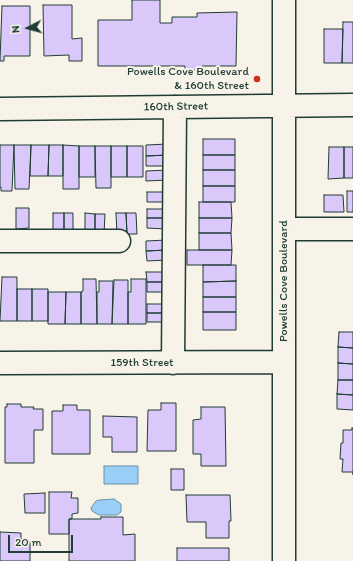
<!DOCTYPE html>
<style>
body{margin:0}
#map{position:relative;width:353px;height:561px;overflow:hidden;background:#f7f3e8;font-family:Itim,sans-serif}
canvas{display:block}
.north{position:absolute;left:8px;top:8px;width:40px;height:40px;-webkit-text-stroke:3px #f7f3e8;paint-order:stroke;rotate:264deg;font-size:11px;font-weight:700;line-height:16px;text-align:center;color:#1f3d34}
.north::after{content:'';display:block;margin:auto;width:14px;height:18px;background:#1f3d34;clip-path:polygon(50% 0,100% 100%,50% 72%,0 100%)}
.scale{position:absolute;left:8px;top:535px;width:65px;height:18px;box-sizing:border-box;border:2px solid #1f3d34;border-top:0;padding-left:5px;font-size:12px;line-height:14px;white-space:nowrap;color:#1f3d34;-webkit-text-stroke:3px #f7f3e8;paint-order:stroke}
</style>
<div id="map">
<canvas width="353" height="561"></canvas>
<div class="north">N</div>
<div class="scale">20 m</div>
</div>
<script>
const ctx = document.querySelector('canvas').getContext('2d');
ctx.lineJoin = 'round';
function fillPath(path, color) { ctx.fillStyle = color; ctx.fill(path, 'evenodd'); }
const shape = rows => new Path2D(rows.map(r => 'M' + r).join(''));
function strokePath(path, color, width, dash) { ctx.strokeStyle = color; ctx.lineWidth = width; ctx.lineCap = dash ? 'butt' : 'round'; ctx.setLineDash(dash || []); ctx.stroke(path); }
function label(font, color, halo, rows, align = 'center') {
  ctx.font = font + ' Itim,sans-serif'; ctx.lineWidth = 4; ctx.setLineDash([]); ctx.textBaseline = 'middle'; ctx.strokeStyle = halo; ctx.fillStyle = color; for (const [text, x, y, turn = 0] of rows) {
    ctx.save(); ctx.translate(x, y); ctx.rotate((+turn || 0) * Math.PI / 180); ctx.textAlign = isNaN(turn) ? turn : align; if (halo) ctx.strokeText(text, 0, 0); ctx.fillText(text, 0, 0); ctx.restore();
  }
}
const water = shape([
 [104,466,138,466,138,484,104,484,104,466],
 [114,499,121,504,121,512,117,515,99,515,92,511,91,508,96,501,99,500,114,499]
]);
fillPath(water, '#99cef7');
strokePath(water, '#6894a9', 1);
const building = shape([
 [132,0,160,0,160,23,172,23,172,17,197,17,197,13,237,12,236,66,202,66,203,70,185,70,185,66,98,66,98,20,132,20,132,0],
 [43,5,72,5,72,39,82,38,82,61,69,61,69,55,44,56,43,5],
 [2,6,30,6,30,56,4,56,4,61,0,61,2,6],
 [343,22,353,22,353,63,342,63,343,22],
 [324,29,343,29,342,63,324,63,324,29],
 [203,139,235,139,235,155,203,155,203,139],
 [168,144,168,155,146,156,146,145,168,144],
 [0,145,14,145,12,191,1,191,1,187,0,187,0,145],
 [14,145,31,145,29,189,15,189,14,145],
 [31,145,49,145,48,176,30,176,31,145],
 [49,145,63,145,63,176,48,176,49,145],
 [63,145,79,146,79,189,63,189,63,145],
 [79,146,95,146,95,177,79,177,79,146],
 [95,146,111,146,111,188,96,188,95,146],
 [111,146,127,146,127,177,111,177,111,146],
 [127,146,143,146,143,177,127,177,127,146],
 [329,147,344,147,344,178,328,179,329,147],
 [344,147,353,147,353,178,344,178,344,147],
 [168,155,168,166,146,166,146,156,168,155],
 [203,155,235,155,235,170,203,170,203,155],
 [168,170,168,180,146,181,146,171,168,170],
 [203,170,235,170,235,186,203,186,203,170],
 [203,186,235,186,235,202,203,202,203,186],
 [347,191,353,191,353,212,347,212,347,191],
 [147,192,167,192,167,202,147,202,147,192],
 [324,195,343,195,344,212,324,212,324,195],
 [199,202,231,202,232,218,199,218,199,202],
 [16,208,29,208,29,228,16,229,16,208],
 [147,209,167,209,166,218,147,218,147,209],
 [53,213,64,213,64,234,53,234,53,213],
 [64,213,73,213,73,234,64,234,64,213],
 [85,213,95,214,95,234,85,234,85,213],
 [116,213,126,213,127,234,117,234,116,213],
 [126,213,136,213,137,234,127,234,126,213],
 [95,214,105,214,104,234,95,234,95,214],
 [147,218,166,218,166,229,147,228,147,218],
 [199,218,232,218,231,233,199,233,199,218],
 [199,233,231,233,232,250,199,250,199,233],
 [167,240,167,250,146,251,146,241,167,240],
 [167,250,167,260,147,261,146,251,167,250],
 [187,250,232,250,231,265,187,265,187,250],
 [203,265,236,265,236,281,203,282,203,265],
 [146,272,167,272,167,282,147,282,146,272],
 [2,277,17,277,17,321,0,321,2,277],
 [83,279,96,279,97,324,81,324,81,292,83,291,83,279],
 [131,279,146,279,146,324,128,324,128,292,131,292,131,279],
 [114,280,128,280,128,324,112,324,114,280],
 [99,281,113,281,112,324,97,324,97,292,99,292,99,281],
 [236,281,236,297,203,297,203,282,236,281],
 [147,282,167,282,167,292,147,292,147,282],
 [17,289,32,289,32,321,17,321,17,289],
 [32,289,48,289,48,321,32,321,32,289],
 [48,292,66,292,65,324,48,324,48,292],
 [66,292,81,292,81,324,65,324,66,292],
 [203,297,236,297,236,312,203,312,203,297],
 [147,304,167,304,167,313,147,313,147,304],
 [203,312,236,312,236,330,203,330,203,312],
 [147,313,167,313,167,322,147,322,147,313],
 [339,332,353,332,353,348,338,347,339,332],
 [338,347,353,348,353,364,338,363,338,347],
 [338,363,353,364,353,380,338,380,338,363],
 [338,380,353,380,353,395,337,394,338,380],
 [337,394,353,395,353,410,337,409,337,394],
 [161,403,176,403,176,451,147,451,148,410,161,410,161,403],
 [7,404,21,404,21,407,34,407,33,409,43,409,43,430,34,430,34,463,5,463,5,407,7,407,7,404],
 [63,405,77,405,77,410,90,410,90,454,52,454,52,411,63,411,63,405],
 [201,407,225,407,226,466,201,466,201,454,193,454,193,420,201,419,201,407],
 [103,416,137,417,137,452,112,452,112,437,103,437,103,416],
 [352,428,353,428,353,475,353,472,342,472,343,459,340,459,341,443,343,443,343,430,352,430,352,428],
 [171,469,184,469,184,490,171,490,171,469],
 [49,492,72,492,71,498,78,498,78,513,72,514,72,519,69,519,69,534,49,534,49,492],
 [45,493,45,513,25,513,24,494,45,493],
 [186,495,230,495,231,521,229,521,229,538,206,538,206,522,187,522,186,495],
 [101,517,123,517,123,535,135,534,135,561,69,561,69,519,101,519,101,517],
 [0,532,21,533,21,542,30,542,30,561,0,561,0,532],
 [177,548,229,548,229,561,177,561,177,548]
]);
fillPath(building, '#dbc8fa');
strokePath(building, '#1f3d34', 1);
const minor = shape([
 [284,0,284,561],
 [0,109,353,105],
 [284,229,353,229],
 [0,241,119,241],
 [0,363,284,362],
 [173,363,175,107]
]);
strokePath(minor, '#1f3d34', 25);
strokePath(minor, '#f7f3e8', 22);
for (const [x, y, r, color] of [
 [257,79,4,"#c8321e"]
]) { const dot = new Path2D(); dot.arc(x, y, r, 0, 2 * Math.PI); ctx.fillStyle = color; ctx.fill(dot); strokePath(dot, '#f7f3e8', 1.5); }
label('12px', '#1f3d34', '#f7f3e8', [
 ["Powells Cove Boulevard",249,72],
 ["& 160th Street",249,86]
], 'right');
label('12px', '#1f3d34', '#f7f3e8', [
 ["160th Street",176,107,-1],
 ["Powells Cove Boulevard",284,281,-90],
 ["159th Street",142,363]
]);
</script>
